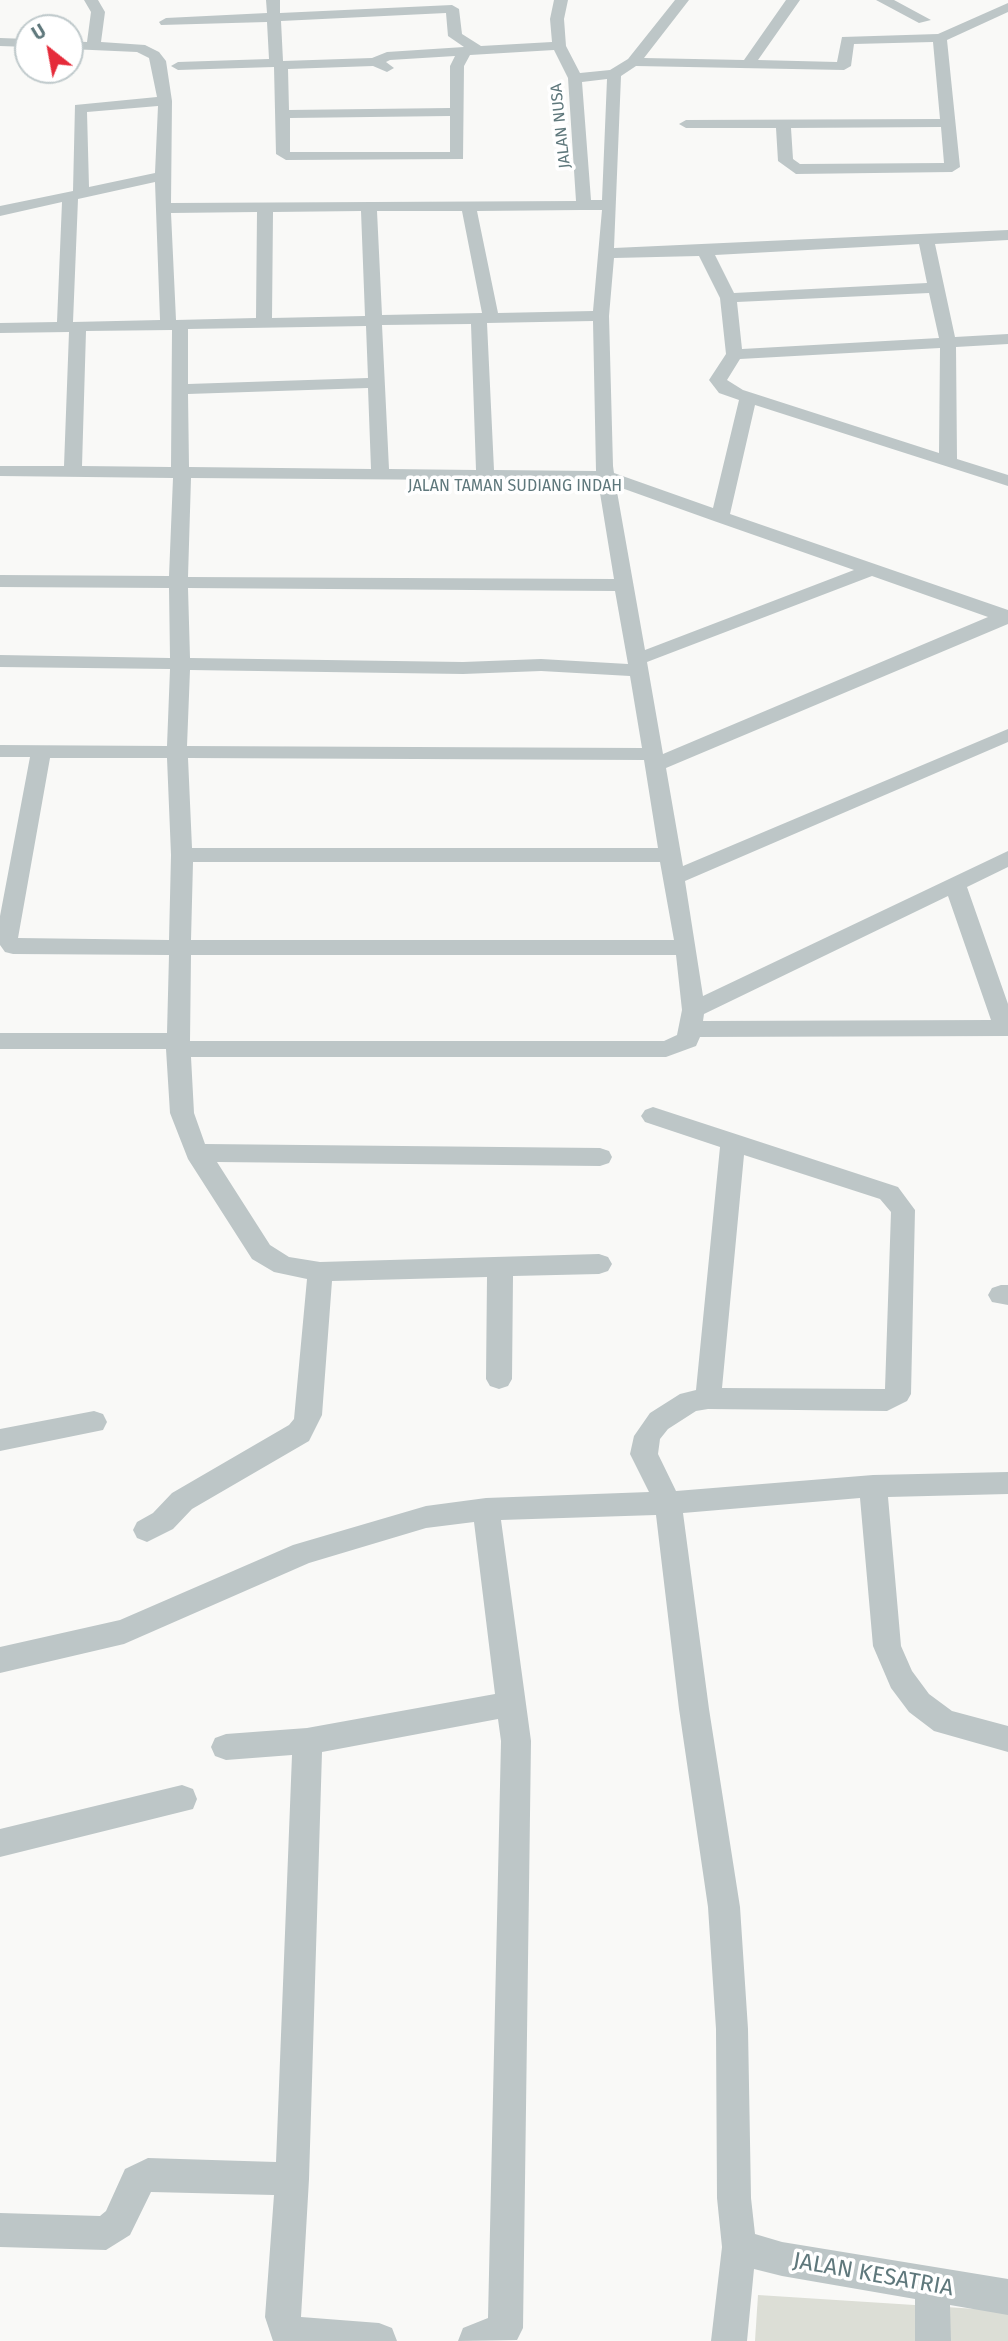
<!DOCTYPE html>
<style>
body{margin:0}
#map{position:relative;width:1008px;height:2341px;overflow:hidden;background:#f9f9f7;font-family:"Fira Sans",sans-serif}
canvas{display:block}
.north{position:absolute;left:14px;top:14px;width:70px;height:70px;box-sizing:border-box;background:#fff;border:2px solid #bfc9cb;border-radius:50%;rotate:329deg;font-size:19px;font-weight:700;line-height:28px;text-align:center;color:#5f787c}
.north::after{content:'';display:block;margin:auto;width:24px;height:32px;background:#e52b3a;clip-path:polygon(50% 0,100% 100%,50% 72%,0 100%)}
</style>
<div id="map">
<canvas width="1008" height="2341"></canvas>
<div class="north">U</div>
</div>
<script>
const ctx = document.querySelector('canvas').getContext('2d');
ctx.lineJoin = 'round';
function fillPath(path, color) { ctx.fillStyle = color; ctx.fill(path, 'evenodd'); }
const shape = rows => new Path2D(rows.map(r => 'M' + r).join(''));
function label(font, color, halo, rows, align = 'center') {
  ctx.font = font + ' "Fira Sans",sans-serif'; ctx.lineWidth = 7; ctx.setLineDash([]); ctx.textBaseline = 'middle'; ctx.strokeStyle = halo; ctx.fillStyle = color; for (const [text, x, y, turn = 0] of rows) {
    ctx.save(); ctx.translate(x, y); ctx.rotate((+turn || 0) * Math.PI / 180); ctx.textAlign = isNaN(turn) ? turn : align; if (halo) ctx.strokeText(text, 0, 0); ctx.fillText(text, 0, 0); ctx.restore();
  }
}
fillPath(shape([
 [758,2295,1008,2311,1008,2341,755,2341]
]), '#dcded6');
fillPath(shape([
 [84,0,98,0,105,12,101,42,145,45,159,52,166,61,172,101,171,203,576,201,568,78,554,50,470,55,464,66,463,159,286,160,276,154,274,67,178,70,171,66,178,62,269,59,267,22,161,25,159,22,166,18,267,13,266,0,280,0,280,13,452,5,459,9,462,34,481,46,552,42,550,19,554,0,568,0,564,19,566,46,580,73,610,70,628,59,675,0,689,0,644,58,744,60,786,0,800,0,758,60,837,62,842,37,938,34,1008,3,1008,12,947,40,960,167,952,172,796,174,778,161,776,128,686,128,679,124,686,120,940,119,933,42,854,44,851,66,844,70,636,66,621,76,614,248,1008,230,1008,240,935,244,955,337,1008,334,1008,344,956,347,957,459,1008,475,1008,486,755,405,730,514,1008,610,1008,624,666,768,683,866,1008,729,1008,742,685,881,703,996,1008,851,1008,867,967,887,1008,1004,1008,1036,700,1037,696,1046,666,1057,191,1057,194,1113,205,1144,600,1148,609,1151,612,1157,609,1163,600,1166,217,1162,270,1245,289,1257,320,1262,599,1254,608,1257,612,1264,608,1271,599,1274,513,1276,512,1379,508,1386,499,1389,490,1386,486,1379,487,1277,332,1281,322,1415,309,1441,192,1509,173,1529,147,1542,137,1538,133,1530,137,1522,153,1513,172,1493,289,1425,294,1419,307,1279,274,1272,252,1259,188,1159,170,1113,166,1049,0,1049,0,1033,167,1033,169,955,13,954,5,952,0,945,0,916,30,757,0,757,0,745,167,746,170,669,0,667,0,655,170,658,169,588,0,587,0,575,169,576,173,478,0,476,0,466,64,466,69,332,0,333,0,323,57,322,62,202,0,216,0,206,73,191,75,105,157,97,149,58,137,52,70,49,70,41,87,42,91,12,84,0],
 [446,13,448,36,464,47,387,52,372,58,283,61,281,21,446,13],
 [455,56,450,66,450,108,289,110,288,69,373,66,387,72,394,68,386,62,390,60,455,56],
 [607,79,602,200,591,200,582,82,607,79],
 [158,106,155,173,89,187,87,112,158,106],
 [450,116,450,152,290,152,290,118,450,116],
 [941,127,944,163,800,164,793,159,791,128,941,127],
 [155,182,160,320,73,322,78,199,155,182],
 [581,210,602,210,593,311,498,313,477,211,581,210],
 [361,211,365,316,272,318,273,212,361,211],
 [377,211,462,211,482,313,382,315,377,211],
 [257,212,256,318,176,320,171,213,257,212],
 [919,244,927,283,734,293,715,255,919,244],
 [699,256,720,298,726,354,709,380,719,393,739,400,713,508,614,473,613,466,609,316,614,258,699,256],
 [929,293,939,338,742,349,737,302,929,293],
 [593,321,596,471,494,470,487,323,593,321],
 [471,324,476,470,389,469,382,325,471,324],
 [366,326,368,378,188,384,188,329,366,326],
 [172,330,171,467,82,466,86,331,172,330],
 [940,348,939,453,743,390,727,380,740,359,940,348],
 [368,388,371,469,189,467,188,394,368,388],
 [191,478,598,481,614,579,188,577,191,478],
 [616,486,714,521,854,570,645,650,616,486],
 [872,576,988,617,663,754,647,662,872,576],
 [188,588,615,591,628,664,541,659,463,662,190,658,188,588],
 [190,670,463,674,541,671,630,676,642,748,187,746,190,670],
 [50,758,167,758,171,855,169,940,18,938,50,758],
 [188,758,644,760,658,848,192,848,188,758],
 [193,862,660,862,674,940,191,940,193,862],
 [948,896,991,1020,703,1021,704,1014,948,896],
 [191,955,676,955,682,1010,677,1035,664,1041,190,1041,191,955],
 [876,0,894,0,931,20,919,23,876,0],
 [0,38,28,39,28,47,0,46,0,38],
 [653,1107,898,1187,915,1210,911,1394,907,1401,887,1411,708,1409,696,1411,668,1429,660,1439,658,1454,676,1491,873,1475,1008,1472,1008,1494,888,1497,901,1646,912,1671,929,1694,952,1711,1008,1726,1008,1752,934,1731,909,1712,891,1688,873,1646,860,1498,683,1513,709,1709,740,1907,748,2029,751,2198,755,2234,782,2242,1008,2279,1008,2315,950,2305,951,2341,915,2341,915,2299,782,2276,754,2269,747,2341,711,2341,722,2247,717,2198,716,2029,708,1907,679,1709,656,1515,501,1520,531,1741,523,2328,517,2340,458,2341,463,2328,488,2318,501,1741,498,1719,322,1752,309,2179,301,2317,379,2323,392,2328,397,2341,273,2341,265,2317,274,2195,151,2192,130,2235,106,2250,0,2247,0,2213,100,2216,106,2211,125,2169,148,2158,276,2162,292,1755,226,1760,215,1756,211,1747,215,1738,226,1734,307,1728,495,1694,474,1522,426,1528,309,1563,124,1644,0,1673,0,1647,120,1620,293,1545,426,1506,486,1498,649,1492,630,1454,634,1436,650,1413,680,1394,696,1390,720,1147,645,1122,641,1116,645,1110,653,1107],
 [744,1155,880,1199,891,1212,885,1389,722,1388,744,1155],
 [1001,1285,1008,1285,1008,1305,992,1302,988,1295,992,1288,1001,1285],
 [94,1411,103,1414,107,1422,103,1430,0,1451,0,1429,94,1411],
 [182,1785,193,1789,197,1799,193,1809,0,1857,0,1829,182,1785]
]), '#bdc6c7');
label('16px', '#5f787c', '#fff', [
 ["JALAN NUSA",561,126,-96],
 ["JALAN TAMAN SUDIANG INDAH",515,487]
]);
label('23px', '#5f787c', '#fff', [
 ["JALAN KESATRIA",873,2275,10]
]);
</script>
